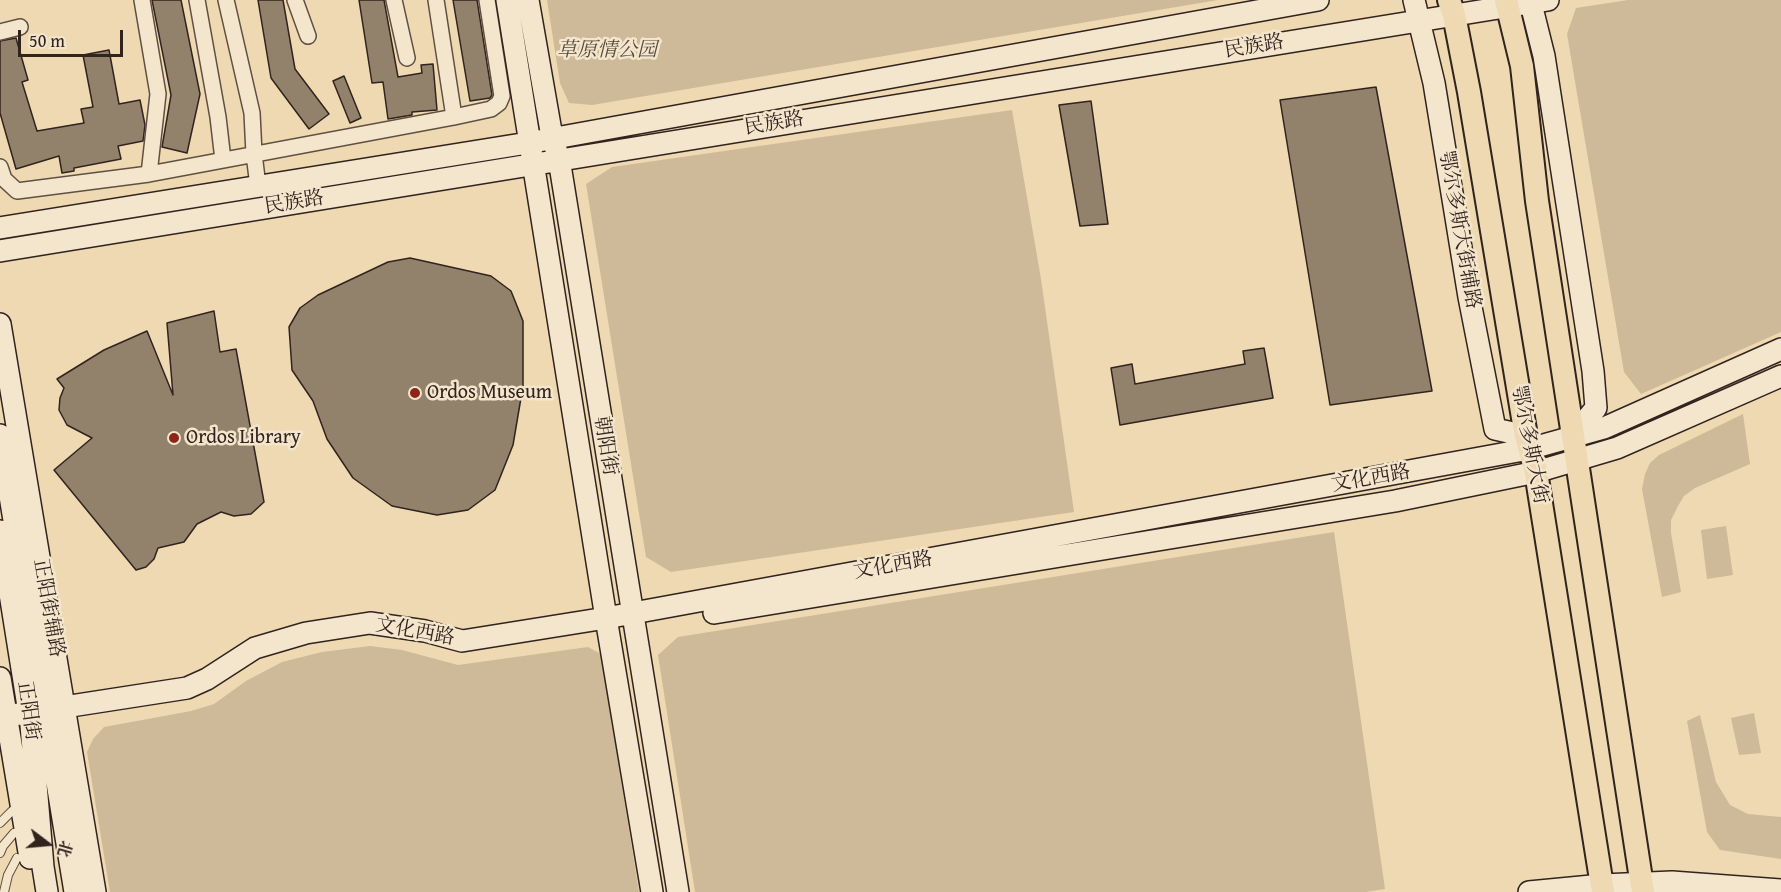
<!DOCTYPE html>
<meta charset="utf-8">
<style>
body{margin:0}
#map{position:relative;width:1781px;height:892px;overflow:hidden;background:#eed9b2;font-family:"Gentium Book Plus","Noto Serif SC",serif}
canvas{display:block}
.north{position:absolute;left:18px;top:814px;width:60px;height:60px;-webkit-text-stroke:4px #f4e6cd;paint-order:stroke;rotate:106deg;font-size:16px;font-weight:700;line-height:24px;text-align:center;color:#31231e}
.north::after{content:'';display:block;margin:auto;width:21px;height:27px;background:#31231e;clip-path:polygon(50% 0,100% 100%,50% 72%,0 100%)}
.scale{position:absolute;left:18px;top:30px;width:105px;height:27px;box-sizing:border-box;border:3px solid #31231e;border-top:0;padding-left:8px;font-size:18px;line-height:21px;white-space:nowrap;color:#31231e;-webkit-text-stroke:4px #f4e6cd;paint-order:stroke}
</style>
<div id="map">
<canvas width="1781" height="892"></canvas>
<div class="north">北</div>
<div class="scale">50 m</div>
</div>
<script>
const ctx = document.querySelector('canvas').getContext('2d');
ctx.lineJoin = 'round';
function fillPath(path, color) { ctx.fillStyle = color; ctx.fill(path, 'evenodd'); }
const shape = rows => new Path2D(rows.map(r => 'M' + r).join(''));
function strokePath(path, color, width, dash) { ctx.strokeStyle = color; ctx.lineWidth = width; ctx.lineCap = dash ? 'butt' : 'round'; ctx.setLineDash(dash || []); ctx.stroke(path); }
function label(font, color, halo, rows, align = 'center') {
  ctx.font = font + ' "Gentium Book Plus","Noto Serif SC",serif'; ctx.lineWidth = 5; ctx.setLineDash([]); ctx.textBaseline = 'middle'; ctx.strokeStyle = halo; ctx.fillStyle = color; for (const [text, x, y, turn = 0] of rows) {
    ctx.save(); ctx.translate(x, y); ctx.rotate((+turn || 0) * Math.PI / 180); ctx.textAlign = isNaN(turn) ? turn : align; if (halo) ctx.strokeText(text, 0, 0); ctx.fillText(text, 0, 0); ctx.restore();
  }
}
fillPath(shape([
 [547,0,1218,0,592,105,569,103,560,83],
 [1628,0,1781,0,1781,332,1641,394,1624,372,1567,34,1576,8],
 [1012,110,1041,279,1074,512,671,572,646,557,586,184,612,167],
 [1743,414,1750,464,1695,488,1684,496,1678,506,1671,520,1671,533,1681,592,1662,597,1642,489,1645,474,1650,463,1659,455],
 [1726,526,1733,575,1707,579,1701,530],
 [1334,532,1385,889,1366,892,695,892,658,655,678,637],
 [370,646,402,650,458,665,588,647,601,654,639,892,110,892,87,752,93,739,104,727,191,711,214,704,246,681,282,662,322,652],
 [1754,713,1761,753,1739,755,1731,718],
 [1700,715,1716,782,1730,805,1748,814,1781,817,1781,859,1720,850,1707,832,1687,721]
]), '#ceba99');
const building = shape([
 [152,0,181,0,200,94,187,153,162,147,171,95,152,0],
 [258,0,283,0,295,69,329,114,309,129,271,78,258,0],
 [359,0,384,0,398,77,422,73,421,65,433,64,437,110,412,112,412,115,388,119,383,82,372,83,359,0],
 [453,0,477,0,492,95,490,98,470,101,453,0],
 [16,38,28,80,22,82,37,131,84,123,81,109,93,107,83,55,109,50,119,104,140,100,145,125,143,141,118,146,121,159,74,168,74,171,62,173,59,156,16,169,0,113,0,41,16,38],
 [344,76,361,118,350,123,333,81,344,76],
 [1376,87,1432,391,1330,405,1280,100,1376,87],
 [1091,101,1108,224,1080,226,1059,105,1091,101],
 [410,258,491,276,511,291,523,321,523,386,513,445,495,490,468,510,437,515,392,506,353,478,327,439,313,401,292,370,289,327,300,308,318,295,388,262,410,258],
 [214,311,220,352,236,349,264,502,251,514,234,516,221,512,197,524,184,542,158,548,154,559,146,567,136,570,54,470,92,438,67,425,59,410,60,398,64,388,57,379,104,350,147,331,173,395,167,323,214,311],
 [1264,348,1273,398,1120,425,1111,368,1132,364,1135,384,1245,364,1243,351,1264,348]
]);
fillPath(building, '#93826b');
strokePath(building, '#31231e', 1.5);
const lane = shape([
 [0,823,12,811],
 [0,853,3,846,14,833],
 [4,892,8,875,17,858]
]);
const street = shape([
 [142,0,158,94,149,174],
 [197,0,218,117,223,160],
 [226,0,252,113,254,154,258,186],
 [295,0,308,36],
 [394,0,407,58],
 [436,0,454,117,491,109,499,103,502,96,487,0],
 [0,32,20,27],
 [0,167,4,179,17,191,149,174,454,117]
]);
const secondary = shape([
 [507,0,606,618,652,892],
 [528,0,552,137,559,159,678,892],
 [1414,0,1434,83,1469,297,1495,429,1526,436],
 [1530,0,1544,56,1593,371,1596,408,1572,437],
 [0,228,528,143,1318,0],
 [0,251,1548,0],
 [0,324,95,892],
 [0,435,75,892],
 [0,531,31,725,43,867,47,892],
 [714,613,1395,501,1536,472,1617,448,1781,376],
 [0,678,30,858],
 [0,717,187,688,207,679,255,648,306,633,370,623,425,631,462,641,606,618,1529,449,1604,428,1781,349],
 [1529,892,1602,885,1672,882,1781,890]
]);
const primary = shape([
 [1449,0,1454,15,1469,92,1526,436,1536,472,1603,892],
 [1506,0,1522,66,1537,201,1643,892]
]);
strokePath(lane, '#605043', 10);
strokePath(street, '#605043', 18);
strokePath(secondary, '#31231e', 24);
strokePath(primary, '#31231e', 26);
strokePath(lane, '#f4e6cd', 8);
strokePath(street, '#f4e6cd', 15);
strokePath(secondary, '#f4e6cd', 21);
strokePath(primary, '#eed9b2', 22);
for (const [x, y, r, color] of [
 [415,393,6,"#8f2418"],
 [174,438,6,"#8f2418"]
]) { const dot = new Path2D(); dot.arc(x, y, r, 0, 2 * Math.PI); ctx.fillStyle = color; ctx.fill(dot); strokePath(dot, '#f4e6cd', 2); }
label('20px', '#31231e', '#f4e6cd', [
 ["民族路",1254,47,-9],
 ["民族路",774,124,-9],
 ["民族路",294,203,-9],
 ["鄂尔多斯大街辅路",1459,230,80],
 ["鄂尔多斯大街",1529,445,79],
 ["朝阳街",605,446,81],
 ["文化西路",1371,479,-10],
 ["文化西路",893,566,-10],
 ["正阳街辅路",48,608,80],
 ["文化西路",415,632,10],
 ["正阳街",28,711,82]
]);
label('italic 20px', '#58493d', '#f4e6cd', [
 ["草原情公园",607,51]
]);
label('20px', '#31231e', '#f4e6cd', [
 ["Ordos Museum",427,393],
 ["Ordos Library",186,438]
], 'left');
</script>
